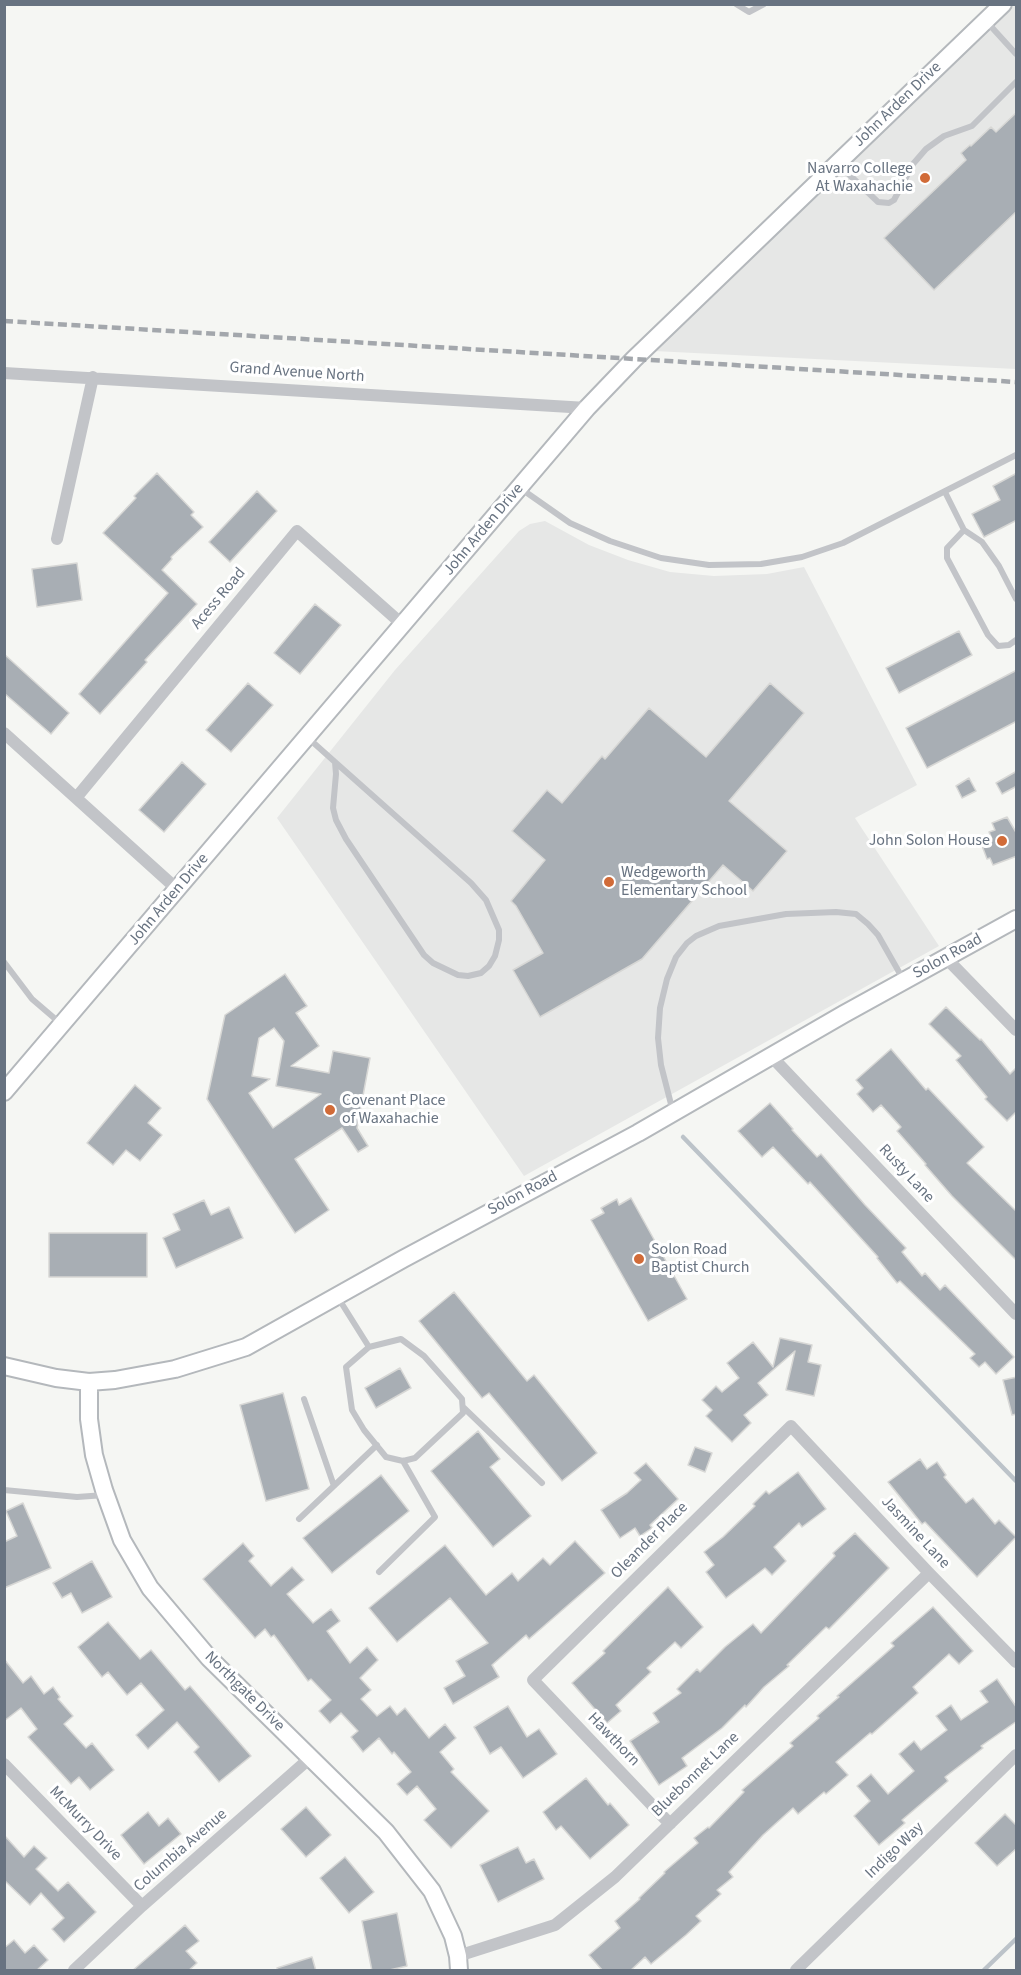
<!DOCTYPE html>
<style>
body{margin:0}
#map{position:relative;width:1021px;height:1975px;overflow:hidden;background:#f5f6f3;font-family:"Source Sans 3",sans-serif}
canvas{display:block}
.frame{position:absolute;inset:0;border:6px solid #687381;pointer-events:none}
</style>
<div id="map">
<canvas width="1021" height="1975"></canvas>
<div class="frame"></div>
</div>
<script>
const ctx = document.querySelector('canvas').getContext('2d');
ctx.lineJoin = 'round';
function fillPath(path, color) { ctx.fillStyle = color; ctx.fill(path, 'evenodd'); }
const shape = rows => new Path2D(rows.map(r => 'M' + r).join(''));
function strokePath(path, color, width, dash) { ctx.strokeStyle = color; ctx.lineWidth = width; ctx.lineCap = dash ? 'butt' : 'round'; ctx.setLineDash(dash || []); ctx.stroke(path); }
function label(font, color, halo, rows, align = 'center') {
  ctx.font = font + ' "Source Sans 3",sans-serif'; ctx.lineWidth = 6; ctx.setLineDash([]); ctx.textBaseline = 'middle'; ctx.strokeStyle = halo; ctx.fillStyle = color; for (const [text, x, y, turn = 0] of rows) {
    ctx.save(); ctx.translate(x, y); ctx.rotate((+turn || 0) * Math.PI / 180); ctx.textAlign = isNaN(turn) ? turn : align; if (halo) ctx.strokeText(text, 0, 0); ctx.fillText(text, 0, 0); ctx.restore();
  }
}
fillPath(shape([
 [1015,5,1016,5,1016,369,654,351],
 [545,521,589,545,628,560,670,572,714,576,767,574,804,567,917,785,855,818,939,946,524,1176,277,818,395,670,519,531,530,524]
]), '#e6e7e6');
strokePath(shape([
 [683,1137,1016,1481],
 [984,1970,1016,1939]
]), '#bcc3c9', 4.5);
const building = shape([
 [1017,112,1017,211,934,290,884,238,966,160,961,153,970,145,971,146,991,127,996,132,1017,112],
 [157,473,194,512,191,515,203,527,171,557,172,559,162,570,197,604,145,660,147,662,100,714,79,694,168,593,103,533,136,498,134,496,157,473],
 [1017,473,1017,520,984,537,972,514,1000,500,993,486,1017,473],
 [257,491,277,511,230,562,209,542,257,491],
 [77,563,82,600,37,607,32,569,77,563],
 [315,604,341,625,300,674,274,653,315,604],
 [959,631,972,655,899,693,886,668,959,631],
 [4,654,69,713,51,734,4,693,4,654],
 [1017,670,1017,721,927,768,906,728,1017,670],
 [248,683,273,705,231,752,206,730,248,683],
 [770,683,804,713,729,801,787,851,753,891,723,865,642,959,540,1017,513,970,543,953,516,906,511,901,545,860,512,831,547,790,562,803,602,756,605,759,649,708,706,757,770,683],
 [182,762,206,784,164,832,139,810,182,762],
 [1017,771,1017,786,1002,794,996,783,1017,771],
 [969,778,976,791,962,798,956,786,969,778],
 [1007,817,1017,834,1017,856,993,865,990,858,987,859,981,843,992,839,989,832,995,830,992,823,1007,817],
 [285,974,307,1006,296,1013,319,1046,291,1066,329,1073,333,1051,370,1058,357,1128,368,1146,358,1152,342,1128,295,1159,329,1210,295,1233,207,1099,225,1015,285,974],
 [274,1028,284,1041,276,1086,321,1094,273,1128,249,1093,270,1079,252,1076,259,1038,274,1028],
 [946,1007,980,1040,981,1039,1010,1074,1017,1067,1017,1111,1007,1121,985,1099,987,1097,956,1060,961,1056,929,1024,946,1007],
 [891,1049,926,1090,928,1088,984,1147,967,1163,1017,1212,1017,1261,952,1196,925,1165,926,1164,897,1131,901,1127,881,1105,873,1112,857,1094,863,1088,856,1080,891,1049],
 [135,1085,161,1108,148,1123,162,1135,140,1161,126,1150,113,1165,87,1143,135,1085],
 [770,1103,793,1129,792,1130,817,1157,821,1154,865,1205,906,1248,902,1252,922,1276,925,1273,940,1290,945,1285,1014,1357,996,1374,985,1362,979,1367,970,1358,975,1354,900,1281,897,1283,877,1258,878,1257,810,1182,808,1184,773,1147,762,1157,738,1131,770,1103],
 [631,1198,687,1299,648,1321,591,1220,604,1213,601,1208,617,1199,619,1205,631,1198],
 [204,1200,211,1215,229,1207,243,1238,176,1268,163,1238,180,1230,173,1214,204,1200],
 [49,1233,147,1233,147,1277,49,1277,49,1233],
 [454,1292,527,1381,534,1375,597,1453,562,1481,489,1393,482,1398,419,1321,454,1292],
 [780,1338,812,1345,808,1362,821,1365,814,1396,786,1390,795,1351,758,1383,768,1395,744,1415,751,1423,732,1442,706,1416,712,1410,702,1400,716,1386,722,1392,739,1378,727,1363,753,1342,773,1367,780,1338],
 [400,1368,411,1388,376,1408,365,1388,400,1368],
 [1017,1377,1017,1414,1012,1415,1003,1380,1017,1377],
 [283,1393,309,1489,266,1501,240,1405,283,1393],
 [478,1431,500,1459,490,1467,531,1516,493,1547,431,1471,478,1431],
 [695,1447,712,1453,705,1472,688,1465,695,1447],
 [920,1459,927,1469,937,1462,946,1475,944,1477,966,1503,973,1498,995,1524,999,1520,1016,1537,977,1577,925,1522,922,1524,888,1482,920,1459],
 [646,1463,678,1499,650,1525,652,1528,640,1536,635,1528,620,1538,601,1510,627,1493,641,1480,634,1473,646,1463],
 [798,1472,826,1509,802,1527,799,1523,774,1547,786,1561,772,1575,765,1568,726,1598,706,1572,714,1565,704,1552,723,1537,755,1506,753,1504,766,1491,769,1494,798,1472],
 [381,1475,409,1511,332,1573,303,1538,381,1475],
 [23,1503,51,1568,4,1588,4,1542,17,1536,6,1511,23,1503],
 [855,1533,889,1568,829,1629,826,1627,787,1665,789,1666,764,1687,746,1707,745,1705,722,1728,682,1758,687,1766,659,1785,630,1741,659,1722,653,1713,681,1693,677,1689,697,1669,700,1672,725,1647,753,1624,761,1633,835,1556,833,1553,855,1533],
 [575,1541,605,1573,529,1639,526,1635,492,1665,499,1677,453,1704,444,1688,465,1676,456,1661,488,1643,450,1598,397,1642,369,1608,445,1545,486,1595,512,1573,518,1581,543,1558,550,1565,575,1541],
 [243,1543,254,1556,249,1561,271,1586,292,1567,304,1580,287,1594,313,1623,331,1609,340,1621,327,1631,350,1663,367,1647,378,1660,360,1678,371,1690,361,1699,377,1716,390,1706,397,1715,405,1708,429,1738,445,1724,456,1738,440,1752,454,1769,451,1772,489,1811,451,1848,424,1820,436,1809,417,1786,407,1795,397,1784,411,1772,394,1752,392,1754,379,1738,363,1752,351,1737,358,1731,341,1713,330,1723,319,1711,331,1700,311,1679,308,1681,274,1635,271,1637,265,1629,255,1638,203,1579,243,1543],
 [92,1561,112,1597,82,1613,71,1593,62,1598,53,1583,92,1561],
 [668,1587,703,1627,681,1648,675,1642,647,1668,651,1672,616,1705,621,1711,607,1723,572,1683,605,1653,603,1651,668,1587],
 [933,1607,973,1651,959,1664,949,1654,913,1687,918,1693,872,1734,870,1733,836,1762,848,1775,826,1794,824,1792,798,1814,793,1808,763,1835,729,1872,733,1877,717,1890,721,1894,696,1916,701,1921,686,1935,651,1964,645,1957,630,1971,603,1971,589,1955,620,1928,615,1921,640,1899,639,1898,665,1873,664,1872,698,1843,694,1838,708,1827,709,1828,744,1792,742,1790,793,1746,790,1743,819,1718,817,1716,839,1697,837,1696,894,1646,891,1643,933,1607],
 [108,1622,140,1659,151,1650,185,1690,190,1686,251,1756,219,1782,194,1752,199,1747,177,1722,148,1749,136,1735,164,1710,141,1683,127,1695,108,1672,102,1677,78,1647,108,1622],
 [4,1659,23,1683,31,1676,44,1694,53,1687,60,1697,58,1699,73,1716,64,1724,86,1748,92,1743,114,1770,90,1790,79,1777,71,1784,28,1737,37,1729,21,1708,4,1721,4,1659],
 [997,1679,1017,1708,1017,1721,981,1746,983,1748,945,1777,948,1781,902,1820,905,1823,879,1845,854,1816,870,1801,857,1786,871,1774,888,1794,914,1771,899,1754,914,1741,921,1750,947,1730,936,1716,951,1705,961,1720,988,1702,980,1691,997,1679],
 [508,1706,527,1737,539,1729,557,1754,523,1778,501,1747,490,1754,474,1727,508,1706],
 [586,1778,608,1805,610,1803,629,1825,590,1859,561,1826,556,1830,543,1812,586,1778],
 [306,1807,331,1835,306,1857,281,1829,306,1807],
 [148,1812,159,1826,168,1818,181,1834,144,1864,121,1835,148,1812],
 [1005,1814,1017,1826,1017,1848,997,1866,975,1843,1005,1814],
 [4,1835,24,1857,34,1846,47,1858,36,1869,58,1891,68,1882,96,1912,64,1942,52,1929,64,1918,41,1893,30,1905,4,1880,4,1835],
 [518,1847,526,1863,534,1859,544,1879,498,1902,480,1865,518,1847],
 [345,1857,374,1892,349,1913,320,1878,345,1857],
 [397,1913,407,1966,385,1971,372,1971,362,1921,397,1913],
 [185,1925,199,1941,186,1951,197,1963,188,1971,132,1971,185,1925],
 [14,1940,25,1953,34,1945,48,1960,36,1971,4,1971,4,1948,14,1940],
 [312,1957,316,1971,278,1971,277,1968,312,1957]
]);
fillPath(building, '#a8aeb4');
strokePath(building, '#d7d7d5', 1.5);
const secondary = shape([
 [4,1092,587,408,634,359,1003,4],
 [4,1366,56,1378,89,1382,115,1380,175,1369,246,1347,403,1259,638,1133,844,1014,1016,919],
 [89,1382,89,1419,94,1455,104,1490,122,1540,150,1588,209,1658,386,1832,432,1891,453,1936,458,1956,459,1970]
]);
strokePath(secondary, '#b4b8bc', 20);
strokePath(shape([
 [736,4,749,12,764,4],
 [986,21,1016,54],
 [838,164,878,202,889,203,894,200,913,164,926,149,944,136,972,126,1016,82],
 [520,488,570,523,610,541,661,558,709,565,761,564,802,557,843,543,1016,455],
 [945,492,964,530,982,542,999,566,1016,599],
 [964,530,947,548,947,558,988,635,998,646,1009,645,1016,640],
 [307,737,335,762,471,883,486,900,499,930,499,940,495,956,489,966,481,973,468,976,458,975,433,963,424,955,346,839,336,820,333,808,336,774,335,762],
 [4,962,32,999,60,1023],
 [673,1112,661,1065,658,1038,660,1008,667,979,676,957,687,943,696,936,719,926,786,914,836,912,856,914,868,924,878,935,903,979],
 [337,1296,369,1347,401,1339,424,1356,462,1399,463,1413,415,1458,403,1461,386,1457,364,1430,352,1410,346,1367,369,1347],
 [304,1399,334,1486],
 [463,1407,542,1483],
 [4,1490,77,1497,105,1495],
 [299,1519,377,1445],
 [379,1572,435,1517,403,1461]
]), '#c2c4c8', 6);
strokePath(shape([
 [4,373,587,408],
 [57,539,93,377],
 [4,733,178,890],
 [76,798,297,531,403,625],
 [946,958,1016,1030],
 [771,1056,1016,1314],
 [4,1764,142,1906],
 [670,1824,533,1680,791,1426,929,1573,1016,1662],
 [458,1956,555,1925,615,1877,929,1573],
 [74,1970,142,1906,310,1758],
 [796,1970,1016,1755]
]), '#c2c4c8', 12);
strokePath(secondary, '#fff', 16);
strokePath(shape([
 [4,321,1016,382]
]), '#a3a7ac', 4.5, [9, 4.5]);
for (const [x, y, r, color] of [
 [925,178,6,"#d16b38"],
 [1002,841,6,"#d16b38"],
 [609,882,6,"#d16b38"],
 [330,1110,6,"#d16b38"],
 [639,1259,6,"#d16b38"]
]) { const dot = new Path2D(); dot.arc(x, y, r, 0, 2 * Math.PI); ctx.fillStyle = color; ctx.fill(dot); strokePath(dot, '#fff', 2); }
label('16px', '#687381', '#fff', [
 ["John Arden Drive",898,105,-44],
 ["Grand Avenue North",297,373,4],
 ["John Arden Drive",484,530,-50],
 ["Acess Road",219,599,-50],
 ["John Arden Drive",169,900,-50],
 ["Solon Road",948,957,-29],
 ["Rusty Lane",906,1174,47],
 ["Solon Road",523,1194,-28],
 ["Jasmine Lane",915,1533,47],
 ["Oleander Place",650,1541,-45],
 ["Northgate Drive",244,1692,45],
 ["Hawthorn",613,1740,46],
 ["Bluebonnet Lane",696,1775,-44],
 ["McMurry Drive",85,1824,46],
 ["Columbia Avenue",181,1851,-41],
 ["Indigo Way",895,1851,-44]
]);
label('16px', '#687381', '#fff', [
 ["Navarro College",913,169,"right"],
 ["At Waxahachie",913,187,"right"],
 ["John Solon House",990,841,"right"],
 ["Wedgeworth",621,873],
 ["Elementary School",621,891],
 ["Covenant Place",342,1101],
 ["of Waxahachie",342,1119],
 ["Solon Road",651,1250],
 ["Baptist Church",651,1268]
], 'left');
</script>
